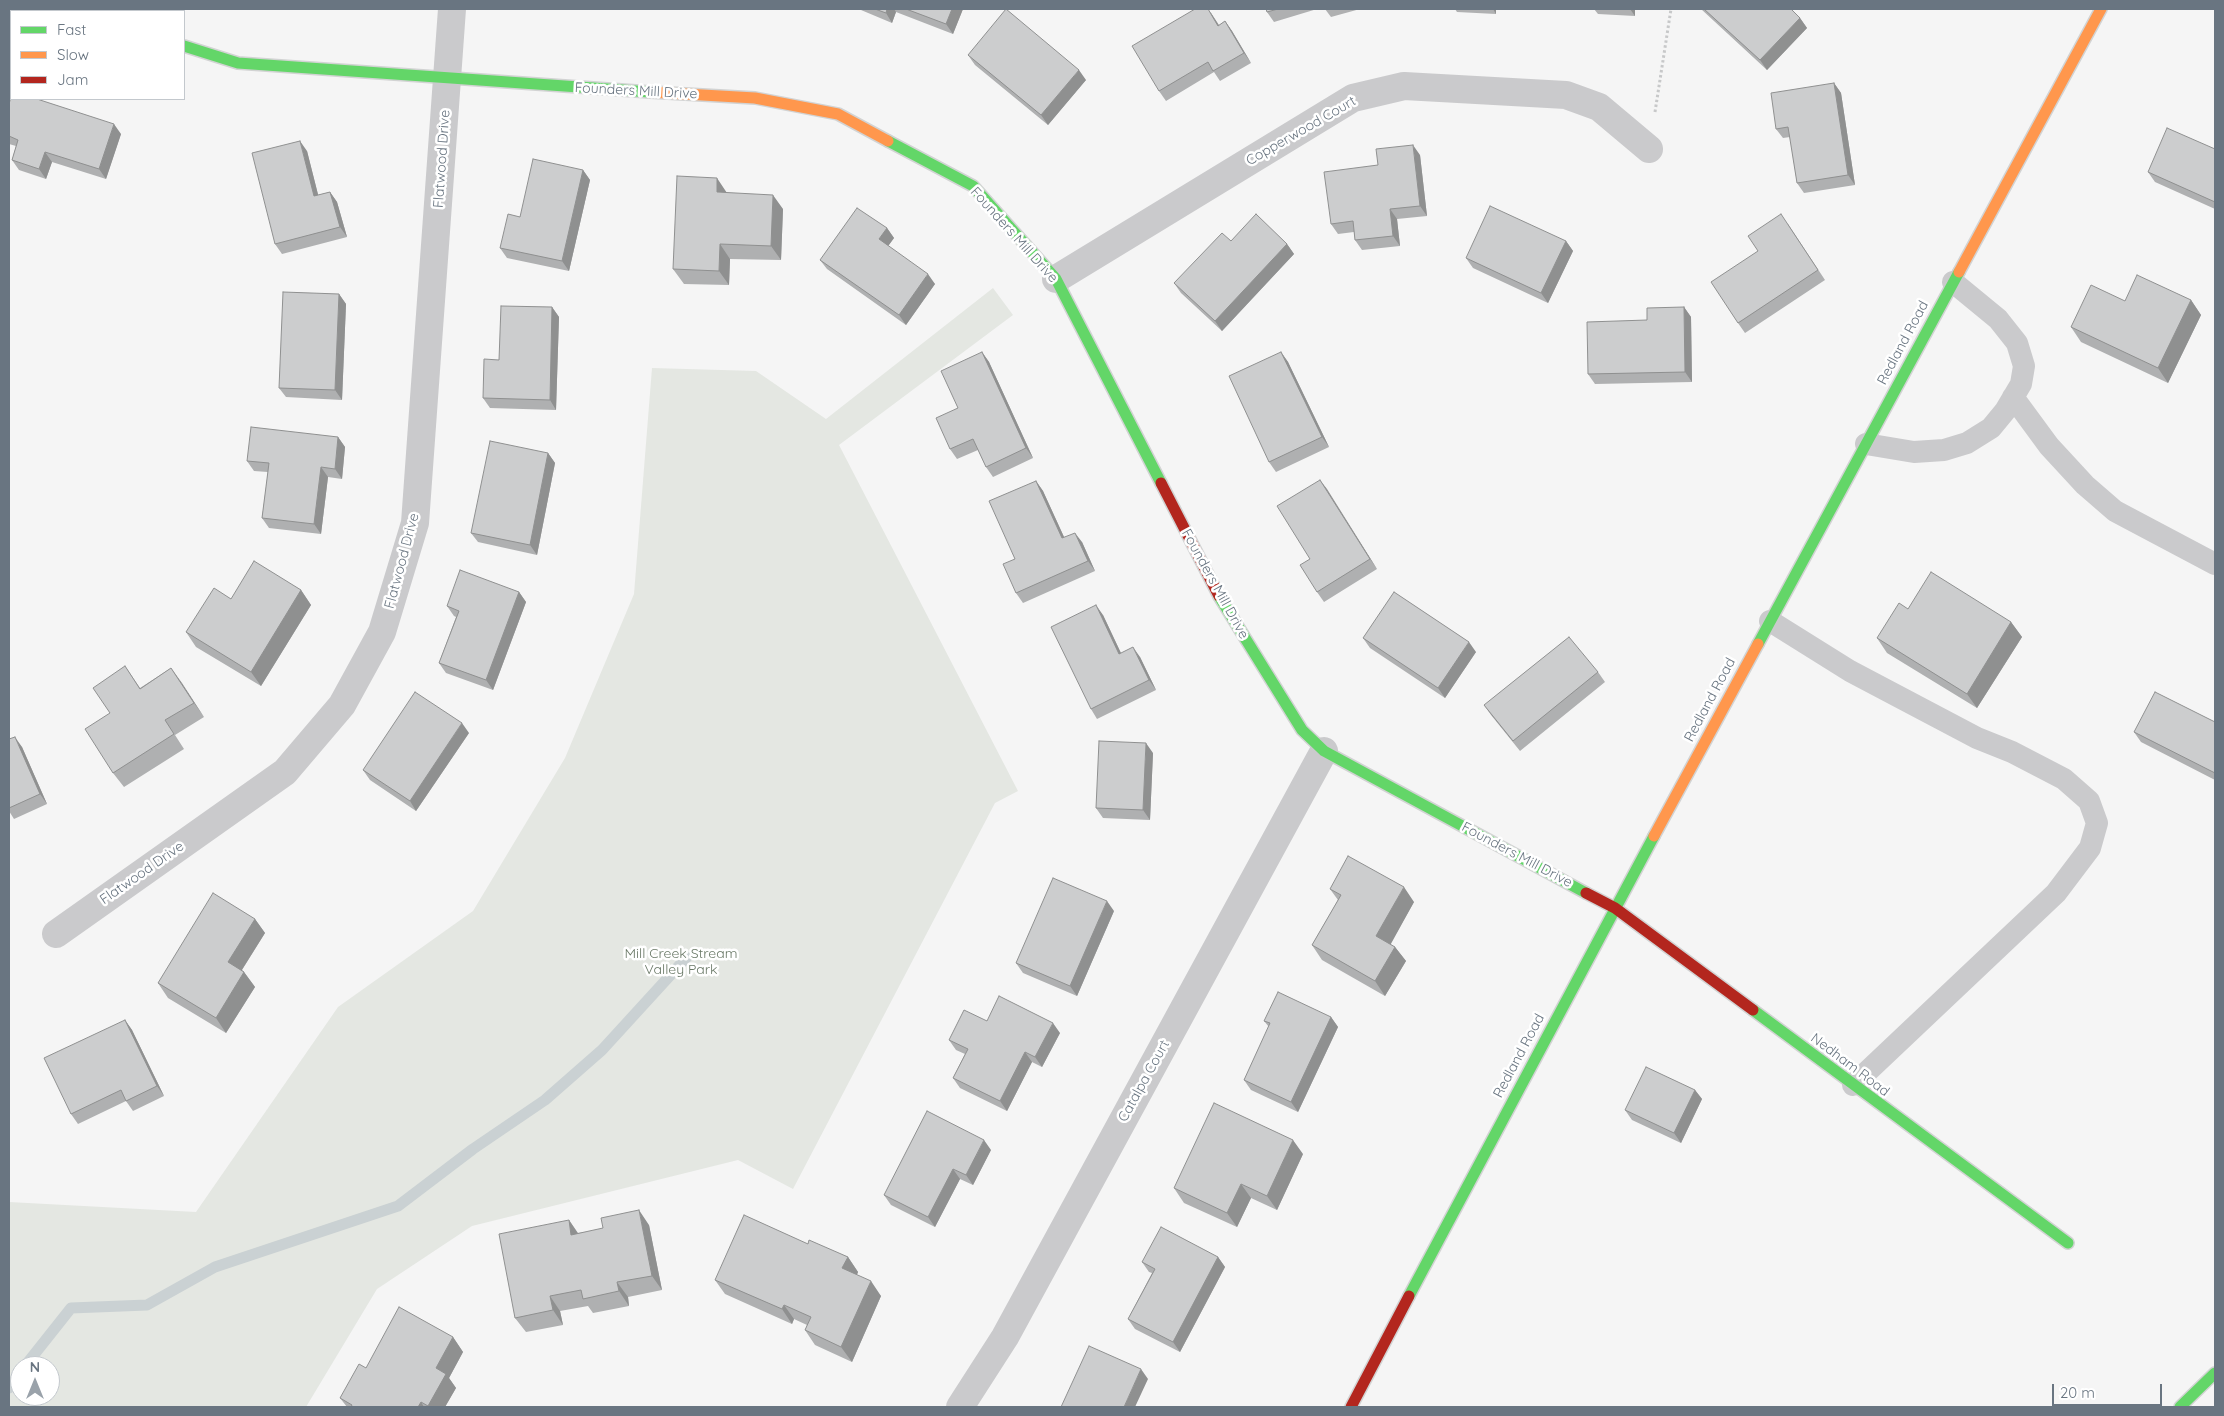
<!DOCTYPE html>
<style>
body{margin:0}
#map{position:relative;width:2224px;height:1416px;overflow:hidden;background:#f5f5f5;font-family:Quicksand,sans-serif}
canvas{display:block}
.frame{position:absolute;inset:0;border:10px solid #697581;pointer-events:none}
.legend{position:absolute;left:10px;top:10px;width:175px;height:90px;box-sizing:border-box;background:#fff;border:1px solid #c3c8cd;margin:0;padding:6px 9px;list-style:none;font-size:15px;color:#697581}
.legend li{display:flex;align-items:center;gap:10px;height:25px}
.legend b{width:25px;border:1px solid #c3c8cd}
.north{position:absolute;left:10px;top:1356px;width:50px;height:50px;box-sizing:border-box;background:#fff;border:1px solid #c3c8cd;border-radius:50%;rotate:0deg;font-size:14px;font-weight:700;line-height:20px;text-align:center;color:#697581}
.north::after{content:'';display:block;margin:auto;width:18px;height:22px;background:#9aa2aa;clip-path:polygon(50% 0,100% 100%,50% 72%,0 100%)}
.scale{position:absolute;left:2052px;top:1384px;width:110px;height:22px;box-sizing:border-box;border:2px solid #697581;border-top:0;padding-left:6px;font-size:15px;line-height:18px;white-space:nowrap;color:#697581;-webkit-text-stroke:4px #fff;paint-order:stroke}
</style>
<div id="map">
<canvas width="2224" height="1416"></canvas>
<div class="frame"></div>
<ul class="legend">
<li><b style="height:6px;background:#63d668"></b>Fast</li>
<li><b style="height:6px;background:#ff974d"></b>Slow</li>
<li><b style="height:6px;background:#b3261e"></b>Jam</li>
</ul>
<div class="north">N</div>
<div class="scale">20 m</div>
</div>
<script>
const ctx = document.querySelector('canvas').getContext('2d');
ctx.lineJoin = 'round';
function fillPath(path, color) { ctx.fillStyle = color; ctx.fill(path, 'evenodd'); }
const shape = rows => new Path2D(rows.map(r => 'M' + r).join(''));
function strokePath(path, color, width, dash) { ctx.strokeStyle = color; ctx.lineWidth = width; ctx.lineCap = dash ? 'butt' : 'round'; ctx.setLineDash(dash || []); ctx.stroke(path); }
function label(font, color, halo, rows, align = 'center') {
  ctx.font = font + ' Quicksand,sans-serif'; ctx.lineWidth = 5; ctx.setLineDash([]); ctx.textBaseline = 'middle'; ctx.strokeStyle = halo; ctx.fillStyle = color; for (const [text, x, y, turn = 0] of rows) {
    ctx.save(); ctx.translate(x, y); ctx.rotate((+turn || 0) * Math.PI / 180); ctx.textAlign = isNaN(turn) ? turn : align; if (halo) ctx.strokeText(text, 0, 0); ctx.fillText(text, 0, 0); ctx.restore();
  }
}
fillPath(shape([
 [993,288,1013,315,839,445,1018,791,995,803,793,1189,738,1160,472,1226,377,1289,306,1407,9,1407,9,1202,196,1212,338,1007,473,911,565,758,634,594,652,368,756,371,826,419],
 [20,1366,50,1366,50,1396,20,1396]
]), '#e4e7e2');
strokePath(shape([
 [25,1366,71,1308,147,1305,215,1267,398,1206,473,1149,545,1100,602,1050,687,957],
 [9,1388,20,1373]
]), '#cad1d3', 11);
const fast = shape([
 [184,46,238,63,650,92],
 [888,141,973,186,1056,279,1161,483],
 [1219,596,1302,730,1324,751,1586,893],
 [1758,644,1959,272],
 [1753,1010,2068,1243],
 [1409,1296,1654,836],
 [2180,1407,2215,1373]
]);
const slow = shape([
 [650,92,755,98,838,114,888,141],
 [1959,272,2101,9],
 [1654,836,1758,644]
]);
const jam = shape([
 [1161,483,1219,596],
 [1586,893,1615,908,1753,1010],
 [1351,1407,1409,1296]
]);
strokePath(fast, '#d2d3d3', 14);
strokePath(slow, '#d2d3d3', 14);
strokePath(jam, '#d2d3d3', 14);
strokePath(shape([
 [1655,112,1671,9]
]), '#c7c8c9', 3, [2.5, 2.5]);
strokePath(shape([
 [2013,397,2049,446,2085,485,2115,511,2215,564],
 [1866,444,1914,452,1944,450,1967,443,1991,428,2005,411,2021,384,2024,366,2017,343,1998,319,1953,282],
 [1770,621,1850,671,1977,738,2012,752,2064,779,2089,801,2097,823,2090,848,2056,893,1853,1085]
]), '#cacacc', 22);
strokePath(shape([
 [77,9,81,11],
 [1056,279,1353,98,1404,86,1566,95,1599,107,1649,149],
 [56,934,285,772,342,705,382,632,415,523,452,9],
 [960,1407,1005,1337,1324,751]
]), '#cacacc', 28);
strokePath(fast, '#63d668', 11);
strokePath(slow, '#ff974d', 11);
strokePath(jam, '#b3261e', 11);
fillPath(shape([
 [860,9,963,9,953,34,896,12,892,23,861,10],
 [1266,9,1317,9,1274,22,1267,12],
 [1325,9,1360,9,1331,17],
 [1455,9,1496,9,1496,14,1457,12],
 [1594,9,1635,9,1635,16,1598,14],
 [1701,9,1791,9,1800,18,1807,28,1767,70],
 [1211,13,1219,25,1225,21,1232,31,1251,63,1220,81,1214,72,1166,101,1159,91],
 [968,55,1086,80,1048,125,975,65],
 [1834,83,1841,93,1855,185,1804,193,1797,183,1790,137,1783,138,1776,129],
 [9,104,121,134,106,179,52,162,46,179,19,170,12,160,16,146,9,144],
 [2215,149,2215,209,2155,182,2148,172],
 [307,151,318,195,330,192,337,202,347,237,282,254,275,244],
 [1420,155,1427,216,1397,219,1400,246,1362,250,1355,240,1354,232,1338,234,1331,224,1378,165],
 [583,170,590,180,569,271,507,258,500,248,520,217],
 [727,193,783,209,781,260,730,259,729,285,684,284,673,269],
 [1788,224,1825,280,1745,333,1738,323,1758,251],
 [887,228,894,238,888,246,935,284,906,325,827,269,820,260],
 [1231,241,1287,244,1294,254,1222,331,1181,293,1174,283],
 [1566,241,1573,251,1548,303,1473,268,1466,258],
 [339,294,346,304,342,400,286,397,279,388],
 [2191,300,2201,315,2168,383,2081,342,2071,327,2125,301],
 [552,307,559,317,556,410,490,408,483,398,499,360],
 [1684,307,1691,317,1692,382,1595,384,1588,374,1647,320],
 [982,352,989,362,1033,458,993,477,986,467,978,450,957,459,950,449,958,408],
 [1281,352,1288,362,1329,447,1276,472,1269,462],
 [338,437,345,447,342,479,328,477,321,534,269,528,262,518,268,472,254,471,247,461],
 [548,453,555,463,537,555,478,542,471,533],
 [1320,480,1377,569,1324,602,1317,592,1310,559],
 [1036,481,1043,491,1064,537,1082,542,1095,571,1023,603,1016,593,1015,559],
 [301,590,311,605,261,686,196,647,186,632,231,599],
 [519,592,526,602,493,690,446,673,439,663,456,617,454,616,447,606],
 [1908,609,2011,622,2022,637,1977,708,1887,653,1877,638],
 [1103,615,1121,653,1140,657,1156,690,1097,719,1091,709],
 [1363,638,1476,652,1445,698,1370,648],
 [125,666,140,688,171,668,204,717,175,735,184,749,124,787,113,773,110,713],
 [1598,672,1605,682,1520,751,1491,715,1484,705],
 [2215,722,2215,780,2141,742,2134,732],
 [469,733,416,811,370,780,363,770],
 [9,739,22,747,47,804,14,819,9,811],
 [1153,753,1150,820,1103,818,1096,808],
 [1330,889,1414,902,1390,944,1395,947,1406,961,1385,996,1322,960,1312,945,1338,900],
 [1114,911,1077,996,1023,973,1016,963],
 [255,919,265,933,242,970,244,972,255,987,226,1033,168,998,158,983],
 [1331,1017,1338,1027,1298,1112,1251,1090,1244,1080,1269,1027,1264,1021],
 [125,1020,132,1030,164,1096,133,1111,126,1101,78,1124,71,1114],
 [987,1021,1060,1033,1042,1067,1032,1062,1007,1111,960,1088,953,1078,965,1054,956,1050,949,1040],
 [1695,1090,1702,1099,1681,1143,1632,1120,1625,1110],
 [991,1150,973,1185,960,1179,935,1227,891,1205,884,1195],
 [1303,1154,1277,1210,1251,1198,1237,1227,1184,1203,1174,1188],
 [569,1220,578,1233,649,1225,662,1290,628,1297,629,1306,593,1313,588,1306,560,1311,563,1325,526,1332,515,1318],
 [808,1244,848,1257,858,1272,857,1275,881,1296,852,1362,815,1345,805,1330,807,1325,794,1319,792,1324,725,1294,715,1280],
 [1218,1257,1225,1267,1180,1352,1135,1329,1128,1319,1152,1273,1149,1272,1142,1262],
 [453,1337,463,1352,449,1378,456,1388,445,1407,347,1407,340,1398,366,1368]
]), '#afb0b1');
fillPath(shape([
 [887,9,894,9,896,12,892,23,886,13],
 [952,9,963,9,953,34,946,24],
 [1208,9,1211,13,1225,35,1218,26],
 [1493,9,1496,9,1496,14],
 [1630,9,1635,9,1635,16],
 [1800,18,1807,28,1767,70,1760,60],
 [1225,21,1232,31,1251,63,1244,53],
 [1079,70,1086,80,1048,125,1041,115],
 [1834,83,1841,93,1855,185,1848,175],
 [114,124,121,134,106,179,99,169],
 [300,141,307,151,321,206,314,196],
 [1413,145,1420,155,1427,216,1420,206],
 [45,152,52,162,46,179,39,169],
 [583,170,590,180,569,271,562,261],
 [717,178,727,193,717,192],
 [330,192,337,202,347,237,340,227],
 [773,195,783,209,781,260,771,246],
 [1390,209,1397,219,1400,246,1393,236],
 [887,228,894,238,886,249,879,239],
 [1566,241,1573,251,1548,303,1541,293],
 [720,244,730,259,729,285,719,271],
 [1287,244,1294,254,1222,331,1215,321],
 [928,274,935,284,906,325,899,315],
 [339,294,346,304,342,400,335,390],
 [2191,300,2201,315,2168,383,2158,368],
 [552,307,559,317,556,410,550,400],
 [1684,307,1691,317,1692,382,1685,372],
 [982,352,989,362,1033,458,1026,448],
 [1281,352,1288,362,1329,447,1322,437],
 [338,437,345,447,342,479,335,469],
 [548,453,555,463,537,555,530,545],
 [321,467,328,477,321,534,314,524],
 [1320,480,1327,489,1377,569,1370,559],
 [1036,481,1043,491,1069,548,1062,538],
 [1075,533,1082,542,1095,571,1088,561],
 [301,590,311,605,261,686,251,672],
 [519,592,526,602,493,690,486,680],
 [1096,605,1103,615,1126,664,1119,654],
 [2011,622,2022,637,1977,708,1967,694],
 [1469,642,1476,652,1445,698,1438,688],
 [1133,647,1140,657,1156,690,1149,680],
 [171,668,182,683,204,717,194,703],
 [462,723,469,733,416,811,410,801],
 [15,737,22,747,47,804,40,794],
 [1146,743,1153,753,1150,820,1143,810],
 [1404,887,1414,902,1387,951,1376,936],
 [1107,901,1114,911,1077,996,1070,986],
 [255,919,265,933,238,976,228,962],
 [1395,947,1406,961,1385,996,1375,981],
 [244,972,255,987,226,1033,216,1018],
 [1331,1017,1338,1027,1298,1112,1291,1102],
 [125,1020,132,1030,164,1096,157,1086],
 [1053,1023,1060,1033,1042,1067,1035,1057],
 [1025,1052,1032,1062,1007,1111,1000,1101],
 [1695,1090,1702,1099,1681,1143,1674,1133],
 [984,1140,991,1150,973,1185,966,1175],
 [1293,1140,1303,1154,1277,1210,1267,1196],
 [953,1169,960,1179,935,1227,928,1217],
 [1241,1184,1251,1198,1237,1227,1227,1213],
 [639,1210,649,1225,662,1290,652,1276],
 [569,1220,579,1235,571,1235],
 [848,1257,858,1272,853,1283,842,1268],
 [1218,1257,1225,1267,1180,1352,1173,1342],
 [871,1281,881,1296,852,1362,841,1347],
 [617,1282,628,1297,629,1306,619,1291],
 [550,1296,560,1311,563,1325,553,1310],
 [784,1305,794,1319,792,1324,782,1309],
 [453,1337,463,1352,449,1378,456,1388,445,1407,428,1407,428,1406,436,1368],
 [1141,1369,1148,1379,1135,1407,1124,1407],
 [421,1402,424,1407,418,1407]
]), '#8f9090');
const building = shape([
 [875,9,887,9,886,13,875,9],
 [906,9,952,9,946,24,906,9],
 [1006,9,1079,70,1041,115,968,55,1006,9],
 [1195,9,1208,9,1218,26,1225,21,1244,53,1213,71,1208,62,1159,91,1132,46,1195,9],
 [1266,9,1278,9,1267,12,1266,9],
 [1704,9,1791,9,1800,18,1760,60,1704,9],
 [1834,83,1848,175,1797,183,1788,127,1776,129,1771,93,1834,83],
 [11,97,11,99,37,99,114,124,99,169,45,152,39,169,12,160,18,140,9,136,9,104,11,97],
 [2167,128,2215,149,2215,202,2148,172,2167,128],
 [300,141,314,196,330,192,340,227,275,244,252,153,300,141],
 [1413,145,1420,206,1390,209,1393,236,1355,240,1353,221,1331,224,1324,172,1378,165,1376,149,1413,145],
 [533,159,583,170,562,261,500,248,508,214,520,217,533,159],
 [677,176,717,178,717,192,773,195,771,246,720,244,719,271,673,269,677,176],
 [1490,206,1566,241,1541,293,1466,258,1490,206],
 [857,208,887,228,879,239,928,274,899,315,820,260,857,208],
 [1256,214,1287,244,1215,321,1174,283,1222,233,1231,241,1256,214],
 [1781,214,1818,270,1738,323,1711,282,1758,251,1748,236,1781,214],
 [2137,275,2191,300,2158,368,2071,327,2091,285,2125,301,2137,275],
 [283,292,339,294,335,390,279,388,283,292],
 [501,306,552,307,550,400,483,398,484,359,499,360,501,306],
 [1684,307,1685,372,1588,374,1587,322,1647,320,1647,308,1684,307],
 [982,352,1026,448,986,467,973,439,950,449,936,418,958,408,941,371,982,352],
 [1281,352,1322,437,1269,462,1229,376,1281,352],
 [251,427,338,437,335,469,321,467,314,524,262,518,269,463,247,461,251,427],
 [490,441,548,453,530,545,471,533,490,441],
 [1320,480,1370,559,1317,592,1300,565,1310,559,1277,506,1320,480],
 [1036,481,1062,538,1075,533,1088,561,1016,593,1003,564,1015,559,989,501,1036,481],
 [254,561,301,590,251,672,186,632,214,588,231,599,254,561],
 [460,570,519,592,486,680,439,663,459,611,447,606,460,570],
 [1931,572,2011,622,1967,694,1877,638,1899,603,1908,609,1931,572],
 [1394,592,1469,642,1438,688,1363,638,1394,592],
 [1096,605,1119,654,1133,647,1149,680,1091,709,1051,627,1096,605],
 [1569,637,1598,672,1513,741,1484,705,1569,637],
 [125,666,140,689,171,668,194,703,165,720,174,734,113,773,85,729,110,713,93,688,125,666],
 [415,692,462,723,410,801,363,770,415,692],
 [2155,692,2215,722,2215,773,2134,732,2155,692],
 [15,737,40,794,9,808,9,739,15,737],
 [1099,741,1146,743,1143,810,1096,808,1099,741],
 [1348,856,1404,887,1376,936,1395,947,1375,981,1312,945,1341,895,1330,889,1348,856],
 [1053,878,1107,901,1070,986,1016,963,1053,878],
 [213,893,255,919,228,962,244,972,216,1018,158,983,213,893],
 [1278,992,1331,1017,1291,1102,1244,1080,1270,1023,1264,1021,1278,992],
 [999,996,1053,1023,1035,1057,1025,1052,1000,1101,953,1078,968,1049,949,1040,964,1010,987,1021,999,996],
 [125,1020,157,1086,126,1101,121,1090,71,1114,44,1058,125,1020],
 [1646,1067,1695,1090,1674,1133,1625,1110,1646,1067],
 [1214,1103,1293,1140,1267,1196,1241,1184,1227,1213,1174,1188,1214,1103],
 [927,1111,984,1140,966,1175,953,1169,928,1217,884,1195,927,1111],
 [639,1210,652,1276,617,1282,619,1291,583,1299,581,1290,550,1296,553,1310,515,1318,499,1234,569,1220,571,1235,603,1228,601,1218,639,1210],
 [744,1215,808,1244,809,1240,848,1257,842,1268,871,1281,841,1347,805,1330,811,1317,784,1305,782,1309,715,1280,744,1215],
 [1161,1227,1218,1257,1173,1342,1128,1319,1155,1269,1142,1262,1161,1227],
 [399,1307,453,1337,436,1368,446,1374,428,1406,421,1402,418,1407,351,1407,352,1405,340,1398,359,1364,366,1368,399,1307],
 [1089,1346,1141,1369,1124,1407,1061,1407,1089,1346]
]);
fillPath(building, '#cccdce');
strokePath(building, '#8f9090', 1);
label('14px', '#697581', '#fff', [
 ["Founders Mill Drive",636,91,3],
 ["Copperwood Court",1301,131,-30],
 ["Flatwood Drive",442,159,-86],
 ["Founders Mill Drive",1014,235,48],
 ["Redland Road",1903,343,-62],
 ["Flatwood Drive",402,561,-75],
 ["Founders Mill Drive",1215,584,61],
 ["Redland Road",1710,700,-62],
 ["Founders Mill Drive",1517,855,28],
 ["Flatwood Drive",142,873,-35],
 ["Redland Road",1519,1056,-62],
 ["Nedham Road",1850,1065,37],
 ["Catalpa Court",1144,1081,-61]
]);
label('14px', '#6a7967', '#fff', [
 ["Mill Creek Stream",681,954],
 ["Valley Park",681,970]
]);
</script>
